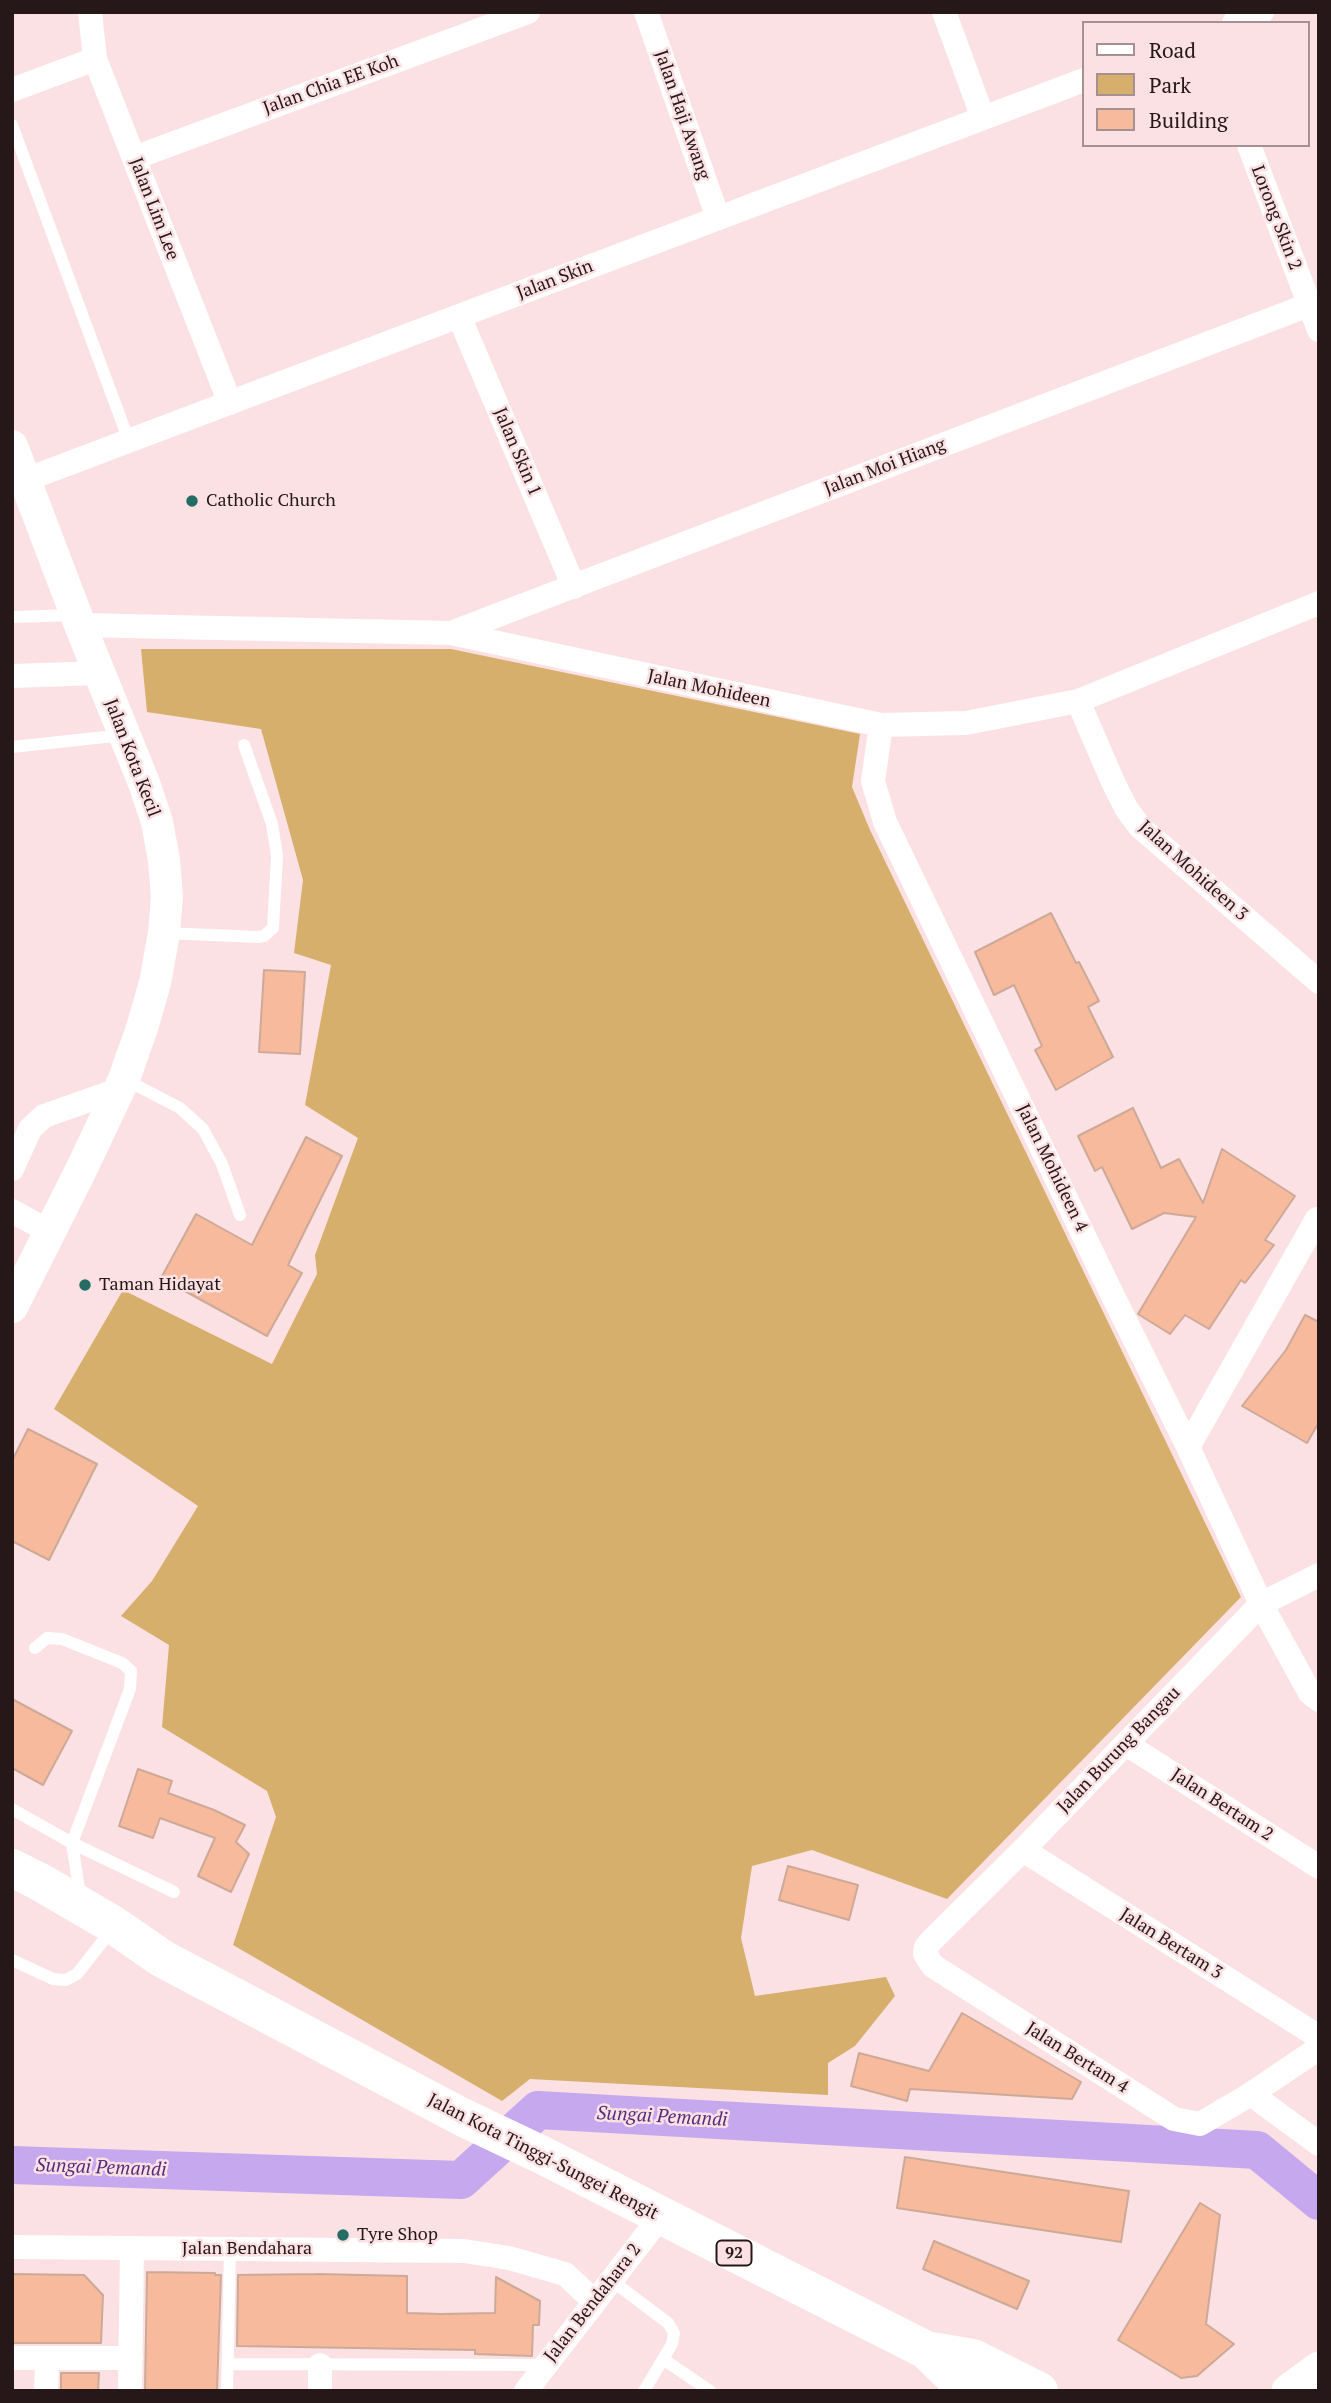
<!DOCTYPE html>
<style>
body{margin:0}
#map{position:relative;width:1331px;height:2403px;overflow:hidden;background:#fbe1e3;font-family:"PT Serif",serif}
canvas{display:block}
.frame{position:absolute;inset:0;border:14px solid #261819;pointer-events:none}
.legend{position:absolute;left:1082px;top:21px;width:228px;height:126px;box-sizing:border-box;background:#fbe1e3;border:2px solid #a69192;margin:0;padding:9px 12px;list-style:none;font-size:21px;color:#261819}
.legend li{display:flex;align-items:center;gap:14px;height:35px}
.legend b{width:35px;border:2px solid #a69192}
</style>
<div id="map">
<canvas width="1331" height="2403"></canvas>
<div class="frame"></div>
<ul class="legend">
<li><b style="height:9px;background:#fff"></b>Road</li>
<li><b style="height:19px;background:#d6af6c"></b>Park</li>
<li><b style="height:19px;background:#f8ba9c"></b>Building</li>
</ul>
</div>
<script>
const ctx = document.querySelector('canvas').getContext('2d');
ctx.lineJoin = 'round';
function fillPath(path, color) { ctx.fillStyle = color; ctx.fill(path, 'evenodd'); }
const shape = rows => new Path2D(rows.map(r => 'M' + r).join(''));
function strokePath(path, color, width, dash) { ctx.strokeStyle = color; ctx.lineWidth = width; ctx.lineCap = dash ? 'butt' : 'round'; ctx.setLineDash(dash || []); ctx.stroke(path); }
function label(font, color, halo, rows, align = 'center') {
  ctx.font = font + ' "PT Serif",serif'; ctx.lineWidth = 5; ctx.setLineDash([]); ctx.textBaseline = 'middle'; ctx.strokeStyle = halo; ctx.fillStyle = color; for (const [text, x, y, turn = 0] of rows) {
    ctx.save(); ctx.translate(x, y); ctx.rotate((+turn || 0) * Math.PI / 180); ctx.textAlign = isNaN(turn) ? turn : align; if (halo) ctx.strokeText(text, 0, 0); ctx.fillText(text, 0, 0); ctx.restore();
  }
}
fillPath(shape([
 [141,649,451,649,860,734,852,787,870,830,1241,1597,947,1899,812,1850,752,1866,741,1938,755,1996,886,1977,895,1996,855,2046,828,2063,828,2095,530,2079,502,2101,233,1945,276,1817,267,1791,162,1727,169,1645,121,1616,152,1581,198,1506,54,1409,123,1290,272,1364,317,1274,315,1255,358,1138,305,1105,331,965,294,953,303,880,261,729,147,712]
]), '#d6af6c');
strokePath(shape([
 [12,2165,461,2180,538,2110,1257,2150,1319,2201]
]), '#c6a8ef', 38);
const building = shape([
 [1051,913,1076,963,1079,962,1099,1001,1088,1007,1113,1057,1056,1090,1035,1050,1042,1046,1014,985,994,995,975,952,1051,913],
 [264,970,305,972,300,1054,259,1052,264,970],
 [1133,1108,1161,1168,1179,1159,1203,1203,1222,1149,1295,1196,1265,1240,1274,1245,1245,1283,1241,1280,1209,1329,1185,1315,1170,1334,1138,1314,1196,1217,1164,1213,1132,1229,1102,1167,1095,1171,1078,1136,1133,1108],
 [306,1137,342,1156,288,1265,302,1273,267,1336,161,1278,196,1214,252,1245,306,1137],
 [1305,1315,1319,1322,1319,1422,1307,1443,1242,1406,1286,1350,1305,1315],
 [28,1429,97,1464,49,1560,12,1541,12,1461,28,1429],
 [12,1699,72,1731,43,1785,12,1768,12,1699],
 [138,1769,172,1781,168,1793,214,1810,245,1825,236,1842,249,1854,231,1892,198,1876,215,1838,160,1818,153,1838,119,1826,138,1769],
 [788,1866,858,1885,849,1920,779,1900,788,1866],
 [962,2013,1081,2082,1072,2099,910,2089,907,2101,851,2086,859,2053,929,2071,962,2013],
 [905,2157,1129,2191,1121,2242,897,2208,905,2157],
 [1200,2203,1220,2215,1206,2324,1234,2344,1197,2376,1181,2378,1118,2340,1200,2203],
 [934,2241,1029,2281,1017,2309,923,2269,934,2241],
 [147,2272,215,2273,215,2275,221,2275,217,2391,145,2391,147,2272],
 [12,2274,84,2275,103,2295,101,2343,12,2343,12,2274],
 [317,2274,407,2276,407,2313,441,2314,495,2313,496,2277,540,2301,539,2325,533,2325,532,2356,475,2354,475,2350,237,2346,238,2275,317,2274],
 [61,2373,99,2373,98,2391,61,2391,61,2373]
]);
fillPath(building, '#f8ba9c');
strokePath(building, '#cda998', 2);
strokePath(shape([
 [12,125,129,441],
 [12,617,76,615],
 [12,747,124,735],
 [164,933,258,937,264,936,273,928,277,856,272,824,244,745],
 [124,1079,180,1108,203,1129,222,1164,240,1215],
 [35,1648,47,1638,62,1639,122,1663,131,1671,130,1689,72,1843,174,1892],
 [12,1809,72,1843,80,1895],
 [12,1960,53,1979,66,1980,77,1974,103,1941],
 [611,2280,668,2323,674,2333,672,2344,644,2391],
 [663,2359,710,2391],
 [228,2364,545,2365],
 [227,2391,230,2249]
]), '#fff', 12);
strokePath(shape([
 [90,12,95,59,230,403],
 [646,12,718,218],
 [944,12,983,118],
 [1234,23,1262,12],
 [12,90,95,59],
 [1249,145,1319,330],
 [134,158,528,12],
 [459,316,574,587],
 [25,480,1084,80],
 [80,625,451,633,881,725,966,723,1078,701,1319,603],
 [451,633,1319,301],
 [12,676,99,673],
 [1078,701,1113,782,1126,808,1139,826,1319,982],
 [881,725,873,781,885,822,1110,1290,1188,1447,1261,1604,1310,1693,1319,1700],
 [12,1169,30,1129,44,1116,118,1090],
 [12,1211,50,1232],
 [1188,1447,1317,1219],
 [1319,1575,1261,1604,1023,1850,931,1941,926,1947,925,1954,933,1966,1174,2119,1200,2124,1251,2094,1319,2048],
 [1126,1744,1319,1867],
 [1023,1850,1319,2037],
 [1251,2094,1319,2144],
 [12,2247,464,2251,509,2258,565,2274,594,2301],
 [12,2358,131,2358],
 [46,2391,47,2358],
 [130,2391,132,2248],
 [320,2391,320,2365],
 [526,2391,661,2216]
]), '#fff', 24);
strokePath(shape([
 [12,446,80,625,144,783,157,822,164,860,167,897,164,933,155,983,142,1028,124,1079,81,1170,12,1307]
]), '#fff', 32);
strokePath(shape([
 [1289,2391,1319,2369]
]), '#fff', 35);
strokePath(shape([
 [12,1868,40,1882,112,1924,163,1959,462,2117,542,2155,926,2350,973,2358,1039,2391],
 [926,2350,962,2385,974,2391]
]), '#fff', 38);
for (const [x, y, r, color] of [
 [192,501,7,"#256d64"],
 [85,1285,7,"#256d64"],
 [343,2235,7,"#256d64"]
]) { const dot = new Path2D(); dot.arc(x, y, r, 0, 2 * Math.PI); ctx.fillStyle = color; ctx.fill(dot); strokePath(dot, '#fbe1e3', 2.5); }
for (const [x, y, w] of [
 [734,2253,35]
]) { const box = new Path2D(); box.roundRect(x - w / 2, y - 12.5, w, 25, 5); ctx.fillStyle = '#fbe1e3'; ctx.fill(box); strokePath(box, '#261819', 2); }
label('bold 16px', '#261819', null, [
 ["92",734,2253]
]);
label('18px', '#261819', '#fbe1e3', [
 ["Jalan Chia EE Koh",331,85,-20],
 ["Jalan Haji Awang",682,115,71],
 ["Jalan Lim Lee",154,209,69],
 ["Lorong Skin 2",1276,218,69],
 ["Jalan Skin",555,280,-21],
 ["Jalan Skin 1",517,452,67],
 ["Jalan Moi Hiang",885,467,-21],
 ["Jalan Mohideen",709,689,12],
 ["Jalan Kota Kecil",132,758,69],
 ["Jalan Mohideen 3",1193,871,42],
 ["Jalan Mohideen 4",1052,1168,64],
 ["Jalan Burung Bangau",1119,1750,-46],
 ["Jalan Bertam 2",1222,1805,33],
 ["Jalan Bertam 3",1171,1944,32],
 ["Jalan Bertam 4",1077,2058,32],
 ["Jalan Kota Tinggi-Sungei Rengit",543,2157,27],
 ["Jalan Bendahara",247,2249],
 ["Jalan Bendahara 2",593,2303,-52]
]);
label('18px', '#261819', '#fbe1e3', [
 ["Catholic Church",206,501],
 ["Taman Hidayat",99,1285],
 ["Tyre Shop",357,2235]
], 'left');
label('italic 19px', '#542c7e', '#fbe1e3', [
 ["Sungai Pemandi",662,2117,3],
 ["Sungai Pemandi",101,2168,2]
]);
</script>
